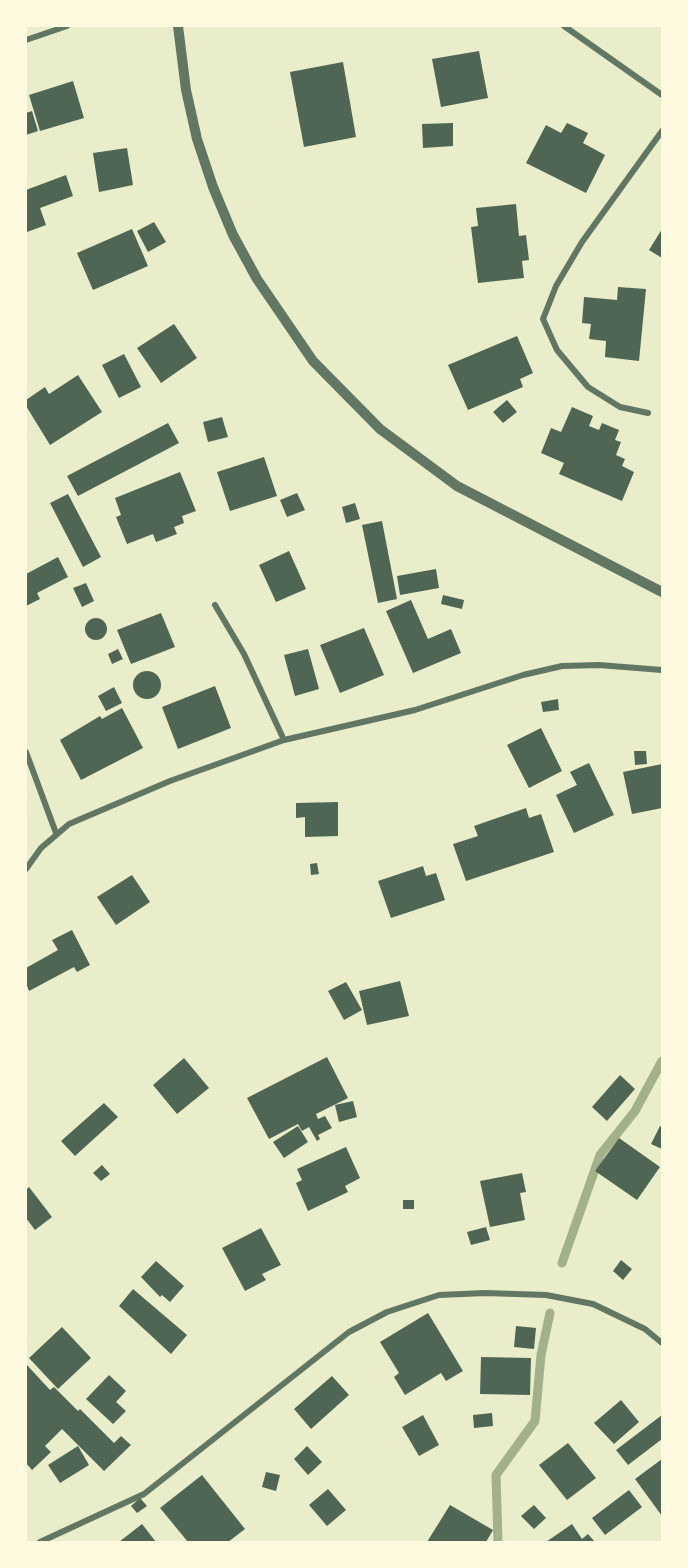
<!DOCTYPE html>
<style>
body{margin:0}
#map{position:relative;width:688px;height:1568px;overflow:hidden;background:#e9edc9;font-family:Montserrat,sans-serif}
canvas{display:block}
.frame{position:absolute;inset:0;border:27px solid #fefae0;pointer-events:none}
</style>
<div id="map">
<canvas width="688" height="1568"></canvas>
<div class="frame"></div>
</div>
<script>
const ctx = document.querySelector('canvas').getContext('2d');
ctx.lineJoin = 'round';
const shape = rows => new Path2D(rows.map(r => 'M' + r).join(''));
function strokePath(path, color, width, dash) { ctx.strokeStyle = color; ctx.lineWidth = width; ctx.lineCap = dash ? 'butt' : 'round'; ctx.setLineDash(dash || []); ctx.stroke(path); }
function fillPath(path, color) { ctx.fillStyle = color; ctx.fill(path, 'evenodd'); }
strokePath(shape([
 [562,1263,600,1155,635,1111,662,1061],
 [498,1542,496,1475,535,1421,541,1355,550,1313]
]), '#a3b18a', 9);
fillPath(shape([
 [479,51,488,98,441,107,432,59],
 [343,62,356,137,304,147,290,72],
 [73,81,84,118,40,131,29,95],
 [32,111,38,131,26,135,26,113],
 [453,123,453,146,423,148,422,124],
 [567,123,588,133,583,143,605,155,586,193,526,163,546,125,561,133],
 [127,148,133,185,99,192,93,153],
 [66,175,73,196,40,208,46,225,27,232,26,190],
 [516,204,519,236,526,235,529,260,522,261,524,278,478,283,471,227,478,226,476,208],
 [154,222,166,242,148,252,137,231],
 [132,229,148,266,93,290,77,253],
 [662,229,662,258,649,250],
 [618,287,646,289,639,361,605,357,606,341,589,339,591,324,582,323,584,297,617,300],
 [174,324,197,358,161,383,137,348],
 [517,336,533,373,520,379,523,387,468,410,448,365],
 [124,354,141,387,119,398,102,365],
 [78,375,102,412,50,445,26,406,26,400,45,387,49,394],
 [507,400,517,412,503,423,493,412],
 [572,407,593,416,589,426,599,430,602,423,619,430,615,440,621,442,616,455,625,459,622,466,634,472,622,501,559,474,564,463,541,453,551,428,561,432],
 [222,417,228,437,208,442,203,422],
 [168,423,179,443,78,496,67,476],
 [264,457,277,496,230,511,217,472],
 [180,472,196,511,182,516,184,523,174,527,177,534,156,542,153,534,127,544,116,517,121,515,115,498],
 [297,493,305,510,287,517,280,500],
 [68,494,101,557,83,567,50,503],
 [355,503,360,519,346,523,342,507],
 [382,521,397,599,378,603,362,525],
 [289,551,306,589,276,602,259,565],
 [58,557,68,577,37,593,40,599,26,606,26,574],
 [436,569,439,588,400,595,397,576],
 [86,583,94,601,82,607,73,588],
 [443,595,464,600,462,609,441,604],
 [411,600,428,639,451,629,461,653,413,673,386,611],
 [161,613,175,647,131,664,117,630],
 '85 629a11 11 0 1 1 22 0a11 11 0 1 1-22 0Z',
 [364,628,384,675,340,693,320,645],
 [118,649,123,659,112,664,108,654],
 [308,649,319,689,295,696,284,655],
 '133 685a14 14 0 1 1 28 0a14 14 0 1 1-28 0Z',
 [215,686,231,728,178,749,162,707],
 [114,687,122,703,106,711,98,696],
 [558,699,559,710,543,712,541,702],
 [122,708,143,748,81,780,60,740,100,716,102,719],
 [541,728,562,771,529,788,507,745],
 [634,751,646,751,647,764,635,765],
 [589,763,614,815,574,833,556,795,577,785,570,772],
 [662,764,662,808,632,814,623,772],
 [338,802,338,836,305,837,305,817,296,818,296,803],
 [526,808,529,818,541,814,554,852,466,881,453,844,478,836,474,826],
 [317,863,319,874,311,875,310,864],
 [423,866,426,876,436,873,445,900,391,918,378,881],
 [132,875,150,902,116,925,97,897],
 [72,930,90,965,77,972,74,967,29,991,26,983,26,968,58,950,52,940],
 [400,981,409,1016,367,1025,359,991],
 [346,982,362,1010,344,1020,328,991],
 [327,1057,348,1098,316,1114,318,1119,325,1116,332,1128,318,1135,320,1139,317,1141,309,1127,302,1131,298,1124,269,1139,247,1098],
 [184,1058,209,1088,177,1114,153,1085],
 [620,1075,635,1089,607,1121,592,1107],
 [353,1101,357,1117,339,1122,335,1105],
 [104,1103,118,1117,75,1156,61,1141],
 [298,1126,308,1142,284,1158,273,1142],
 [660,1126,662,1127,662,1149,651,1144],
 [619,1138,660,1167,637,1200,595,1171],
 [346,1147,360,1178,345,1186,348,1192,308,1211,296,1183,302,1180,297,1169],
 [102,1165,110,1174,101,1181,93,1173],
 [522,1173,526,1192,520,1193,525,1220,490,1227,480,1181],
 [29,1187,52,1217,35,1230,26,1218,26,1190],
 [403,1200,414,1200,414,1209,403,1209],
 [486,1227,490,1240,471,1245,467,1232],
 [261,1228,281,1265,262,1274,266,1280,245,1291,222,1248],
 [621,1260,632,1269,623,1280,613,1271],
 [156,1261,184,1286,170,1302,162,1295,160,1297,141,1277],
 [133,1289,187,1335,171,1354,119,1306],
 [428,1313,463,1371,446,1381,441,1373,405,1395,394,1377,399,1373,380,1342],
 [516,1326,536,1328,534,1349,514,1347],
 [62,1327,91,1358,58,1389,29,1358],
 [481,1357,531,1358,530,1395,480,1394],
 [26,1364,50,1390,54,1387,78,1411,80,1409,114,1443,121,1436,131,1445,104,1471,62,1429,45,1446,51,1452,32,1470,26,1463],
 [109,1375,126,1391,116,1402,126,1411,113,1424,86,1399],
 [332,1376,349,1395,311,1429,294,1409],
 [621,1400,639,1422,614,1444,594,1423],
 [492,1413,493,1426,474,1428,473,1415],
 [423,1415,439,1445,419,1456,402,1427],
 [662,1415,662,1439,628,1465,616,1450],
 [568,1443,596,1478,567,1500,539,1465],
 [78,1446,89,1465,60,1483,48,1465],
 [307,1446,322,1462,308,1475,294,1459],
 [662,1459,662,1516,635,1479],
 [266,1472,280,1475,276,1491,262,1487],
 [202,1475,245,1529,228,1542,188,1542,160,1508],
 [328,1489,346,1510,327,1526,309,1505],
 [629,1490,642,1507,605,1535,592,1518],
 [140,1498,147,1506,137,1513,131,1506],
 [450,1505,493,1530,486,1542,427,1542],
 [534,1505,546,1518,534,1529,521,1516],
 [142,1524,156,1542,119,1542],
 [572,1524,582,1539,588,1534,595,1542,546,1542]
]), '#4f6655');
strokePath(shape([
 [564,26,662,95],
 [26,40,67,26],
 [648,413,620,407,588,387,557,350,543,319,556,286,582,242,662,131],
 [215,605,244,654,284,740],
 [26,752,56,833],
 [26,869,41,848,69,824,170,781,284,740,415,710,523,675,562,666,599,665,662,670],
 [40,1542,144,1494,349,1332,387,1312,439,1295,485,1293,546,1295,593,1304,645,1329,662,1343]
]), '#617663', 6);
strokePath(shape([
 [178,26,186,90,197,139,213,187,233,235,257,279,313,361,380,429,457,486,662,592]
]), '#617663', 10);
</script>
